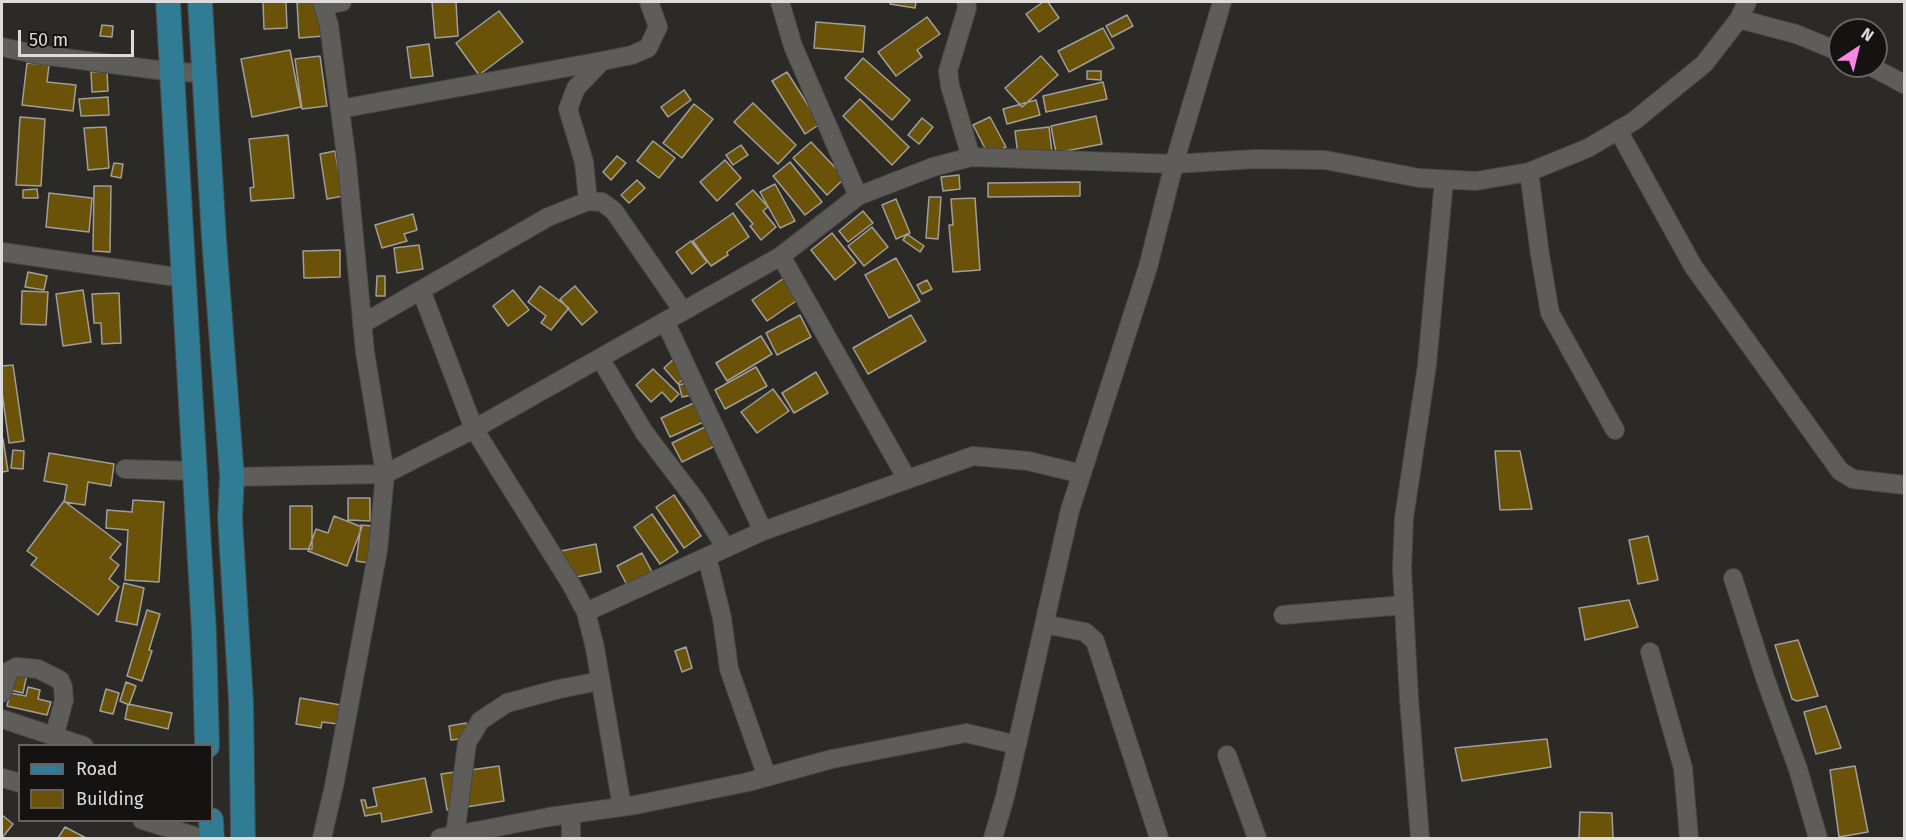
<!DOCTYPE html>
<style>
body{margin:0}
#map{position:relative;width:1906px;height:840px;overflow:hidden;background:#2c2a27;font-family:"Fira Sans",sans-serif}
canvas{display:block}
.frame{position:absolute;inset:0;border:3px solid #dddcda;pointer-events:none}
.legend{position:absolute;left:18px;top:744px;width:195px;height:78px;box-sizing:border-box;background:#141312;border:2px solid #646362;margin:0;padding:8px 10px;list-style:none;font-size:18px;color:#dddcda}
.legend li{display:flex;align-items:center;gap:12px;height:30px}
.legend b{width:30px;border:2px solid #646362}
.north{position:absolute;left:1828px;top:18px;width:60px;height:60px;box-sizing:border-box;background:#141312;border:2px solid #646362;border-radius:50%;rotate:35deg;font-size:16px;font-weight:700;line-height:24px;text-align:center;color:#dddcda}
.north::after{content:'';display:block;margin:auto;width:21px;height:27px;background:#fc86e3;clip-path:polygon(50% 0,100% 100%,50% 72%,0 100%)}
.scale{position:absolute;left:18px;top:30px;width:116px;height:27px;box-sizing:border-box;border:3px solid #dddcda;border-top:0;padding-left:8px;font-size:18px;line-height:21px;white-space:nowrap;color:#dddcda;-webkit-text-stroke:4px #141312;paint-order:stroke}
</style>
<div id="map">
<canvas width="1906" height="840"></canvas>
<div class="frame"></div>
<ul class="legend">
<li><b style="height:8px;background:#307c95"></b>Road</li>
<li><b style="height:16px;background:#6a5309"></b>Building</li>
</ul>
<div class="north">N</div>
<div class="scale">50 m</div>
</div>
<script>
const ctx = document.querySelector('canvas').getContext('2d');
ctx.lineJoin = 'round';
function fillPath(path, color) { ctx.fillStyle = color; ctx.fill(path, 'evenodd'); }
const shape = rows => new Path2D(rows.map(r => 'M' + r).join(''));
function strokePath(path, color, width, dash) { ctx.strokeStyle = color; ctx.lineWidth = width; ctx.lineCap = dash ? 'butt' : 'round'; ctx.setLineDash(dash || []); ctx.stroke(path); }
const building = shape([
 [263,2,286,2,287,28,264,29,263,2],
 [297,2,322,2,324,36,299,38,297,2],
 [432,2,456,2,458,36,435,38,432,2],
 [890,2,916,2,915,8,890,4,890,2],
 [1043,2,1048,2,1059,18,1039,32,1026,14,1043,2],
 [499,11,523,42,479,75,456,43,499,11],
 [1127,15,1133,26,1112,37,1106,26,1127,15],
 [927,17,940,34,917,50,922,57,896,76,878,52,927,17],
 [816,22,865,26,863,52,814,48,816,22],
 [102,25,113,26,112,37,100,36,102,25],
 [1103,28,1114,48,1069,72,1058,51,1103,28],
 [429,44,433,76,411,78,407,47,429,44],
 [290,50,301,107,252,117,241,59,290,50],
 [320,56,327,106,302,109,295,59,320,56],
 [1041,56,1058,75,1022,107,1005,88,1041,56],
 [863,58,910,100,892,120,845,78,863,58],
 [27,63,49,65,47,82,76,85,73,111,22,105,27,63],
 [107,71,108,91,92,92,91,72,107,71],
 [1087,71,1101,71,1101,80,1087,79,1087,71],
 [787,72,820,124,805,134,772,81,787,72],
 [1103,82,1107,99,1046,112,1043,96,1103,82],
 [684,90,691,100,668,117,661,107,684,90],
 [108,97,109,115,81,116,79,99,108,97],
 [860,99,909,147,892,165,843,116,860,99],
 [1036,100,1040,115,1007,124,1003,109,1036,100],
 [753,103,796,145,778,164,734,122,753,103],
 [694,104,713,119,682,158,663,143,694,104],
 [1096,116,1102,144,1056,153,1051,126,1096,116],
 [20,117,45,119,41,186,16,185,20,117],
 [990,117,1006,147,989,156,973,125,990,117],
 [922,118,933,127,919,144,908,135,922,118],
 [106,127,109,168,88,170,84,128,106,127],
 [1049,127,1052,152,1018,156,1015,131,1049,127],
 [288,135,294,198,251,201,250,188,254,187,249,139,288,135],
 [653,141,675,158,659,178,637,161,653,141],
 [811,142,845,178,827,195,793,158,811,142],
 [741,145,748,155,733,165,726,155,741,145],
 [335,151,343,196,327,199,320,154,335,151],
 [617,156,626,163,611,180,603,172,617,156],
 [725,160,741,178,717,201,700,182,725,160],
 [790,162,822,202,805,215,773,176,790,162],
 [114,163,123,164,121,178,111,176,114,163],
 [959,175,960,189,943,191,941,177,959,175],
 [637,180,645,188,629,203,621,195,637,180],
 [1080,182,1080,196,988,197,988,183,1080,182],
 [775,184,795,221,780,228,760,192,775,184],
 [94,186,111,186,110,252,93,251,94,186],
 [37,189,38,198,23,198,23,190,37,189],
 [753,190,768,207,763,211,776,227,761,240,750,226,753,224,736,204,753,190],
 [49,193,92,198,89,232,46,227,49,193],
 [929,197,941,197,938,239,926,238,929,197],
 [975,198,980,270,953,272,949,225,953,225,951,199,975,198],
 [896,199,910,233,896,239,882,205,896,199],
 [863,211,873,223,848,242,839,231,863,211],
 [733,213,749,237,727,252,728,255,711,266,693,241,733,213],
 [413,214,417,230,404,234,407,241,382,248,375,225,413,214],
 [872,227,888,247,864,266,848,246,872,227],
 [832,233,856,263,835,280,811,250,832,233],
 [907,234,924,246,920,252,903,240,907,234],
 [691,241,707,262,692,274,676,252,691,241],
 [419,245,423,269,397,273,394,248,419,245],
 [340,250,340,277,304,278,303,251,340,250],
 [896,258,920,301,889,318,865,275,896,258],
 [28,272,47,276,44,290,25,287,28,272],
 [377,276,385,276,385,296,376,296,377,276],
 [784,278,799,299,767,321,752,300,784,278],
 [927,280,932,289,922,294,917,285,927,280],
 [540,286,569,308,551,330,541,323,546,316,528,302,540,286],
 [575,286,597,312,582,325,560,299,575,286],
 [83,290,91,342,63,346,56,294,83,290],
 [513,290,529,310,508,326,493,306,513,290],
 [22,291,48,292,46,325,21,324,22,291],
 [119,293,121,343,102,344,101,323,94,323,92,294,119,293],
 [800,315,811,337,777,355,766,333,800,315],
 [911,315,926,341,868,374,853,348,911,315],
 [761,336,772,354,727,381,716,363,761,336],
 [678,355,692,371,678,384,664,368,678,355],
 [13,365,24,441,9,443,2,392,2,366,13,365],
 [756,367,767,386,725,409,715,390,756,367],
 [653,369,679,394,671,402,662,392,651,402,636,385,653,369],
 [816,372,828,393,794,413,782,393,816,372],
 [689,382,692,395,682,397,679,385,689,382],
 [773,389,789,411,757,433,741,412,773,389],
 [698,401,708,420,670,437,661,418,698,401],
 [709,425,719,444,682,462,672,443,709,425],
 [2,439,3,439,8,471,2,472,2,439],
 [13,450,24,451,23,469,11,468,13,450],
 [1495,451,1520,451,1532,509,1500,510,1495,451],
 [49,453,114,464,111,486,88,482,85,505,64,502,67,485,44,481,49,453],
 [674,495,701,536,684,548,656,507,674,495],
 [348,498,370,498,370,521,348,520,348,498],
 [133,500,164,502,159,582,125,580,128,530,106,528,107,510,132,512,133,500],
 [64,501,121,544,110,558,119,565,109,579,119,587,98,615,31,565,37,558,27,551,64,501],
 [290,506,312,506,312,549,290,549,290,506],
 [652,514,678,552,660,564,634,527,652,514],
 [334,516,362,527,347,566,308,551,316,529,328,533,334,516],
 [361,525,373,526,369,563,356,561,361,525],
 [1648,536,1658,580,1638,584,1629,540,1648,536],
 [596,544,601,572,562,580,556,552,596,544],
 [642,553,652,572,627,585,617,566,642,553],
 [124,583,144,588,137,625,116,621,124,583],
 [1629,600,1638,627,1585,640,1579,608,1629,600],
 [147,610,160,614,149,650,152,651,142,681,127,676,147,610],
 [1798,640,1818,696,1797,701,1792,699,1775,645,1798,640],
 [686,647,692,668,682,672,675,651,686,647],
 [14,666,28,669,23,693,10,690,14,666],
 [126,682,136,686,129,705,120,701,126,682],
 [28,687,40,690,38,699,51,702,47,715,7,706,10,693,26,696,28,687],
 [106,689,119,693,113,714,100,711,106,689],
 [300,698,341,705,338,724,322,722,321,728,296,724,300,698],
 [128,704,172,713,168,729,125,719,128,704],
 [1826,706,1841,748,1816,754,1804,712,1826,706],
 [466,723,468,738,451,740,449,726,466,723],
 [1547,739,1551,767,1462,781,1455,748,1547,739],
 [499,766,504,801,447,810,441,774,499,766],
 [1855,766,1868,832,1839,837,1830,770,1855,766],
 [425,778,432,812,382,822,381,813,365,816,361,800,365,800,367,808,377,806,373,788,425,778],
 [1580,812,1612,813,1613,838,1579,838,1580,812],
 [2,815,13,824,2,838,2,815],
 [65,827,86,838,58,838,65,827]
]);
fillPath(building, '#6a5309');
strokePath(building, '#a19f9b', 1.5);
const minor = shape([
 [780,2,793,46,858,196],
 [966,2,967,8,948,71,950,86,971,157],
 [323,5,342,2],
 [1739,19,1796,34,1840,52],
 [2,47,34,54,173,72,205,73],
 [1870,66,1904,84],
 [340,109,602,61],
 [1618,130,1693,266,1840,471,1853,479,1904,485],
 [1529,172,1540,255,1550,313,1615,430],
 [588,201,584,162,568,109,576,88,602,61,632,55,648,48,658,27,649,2],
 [2,252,184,278],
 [781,256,907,479],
 [421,290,474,429,571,584,586,612,595,648,622,807],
 [665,321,763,531],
 [362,324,548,217,588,201,602,202,614,211,683,311],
 [600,358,644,432,697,502,726,548],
 [125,469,195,471],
 [232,477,385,474,474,429,781,256,858,196,933,167,971,157,1174,164,1255,159,1325,160,1419,178,1476,181,1529,172,1588,148,1634,121,1704,64,1739,19,1747,2],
 [707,557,722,618,729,669,767,777],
 [1733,578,1765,678,1798,769,1818,838],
 [586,612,763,531,973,456,1028,461,1082,474],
 [1283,615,1404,605],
 [1044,624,1085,632,1095,641,1159,838],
 [1650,652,1683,768,1689,838],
 [2,693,9,671,16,667,38,669,60,680,63,687,64,700,54,737],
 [2,719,84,746],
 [1227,755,1257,838],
 [2,778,20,783],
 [142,820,201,838],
 [455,835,467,743,480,721,507,703,559,689,600,681],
 [322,838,334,786,378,550,385,474,365,352,347,163,329,25,322,2],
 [440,838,549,817,635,805,748,782,832,759,966,733,1017,745],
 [571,838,571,814],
 [993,838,1005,797,1070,510,1148,267,1174,164,1222,2],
 [1420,838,1409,699,1402,568,1404,518,1427,365,1444,180]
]);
const major = shape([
 [168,2,204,632,207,746],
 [200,2,214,239,232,477,230,518,241,701,243,838],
 [211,820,212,838]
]);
strokePath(minor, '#484745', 20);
strokePath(major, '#484745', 26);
strokePath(minor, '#5e5d5a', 18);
strokePath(major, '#307c95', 24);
</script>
